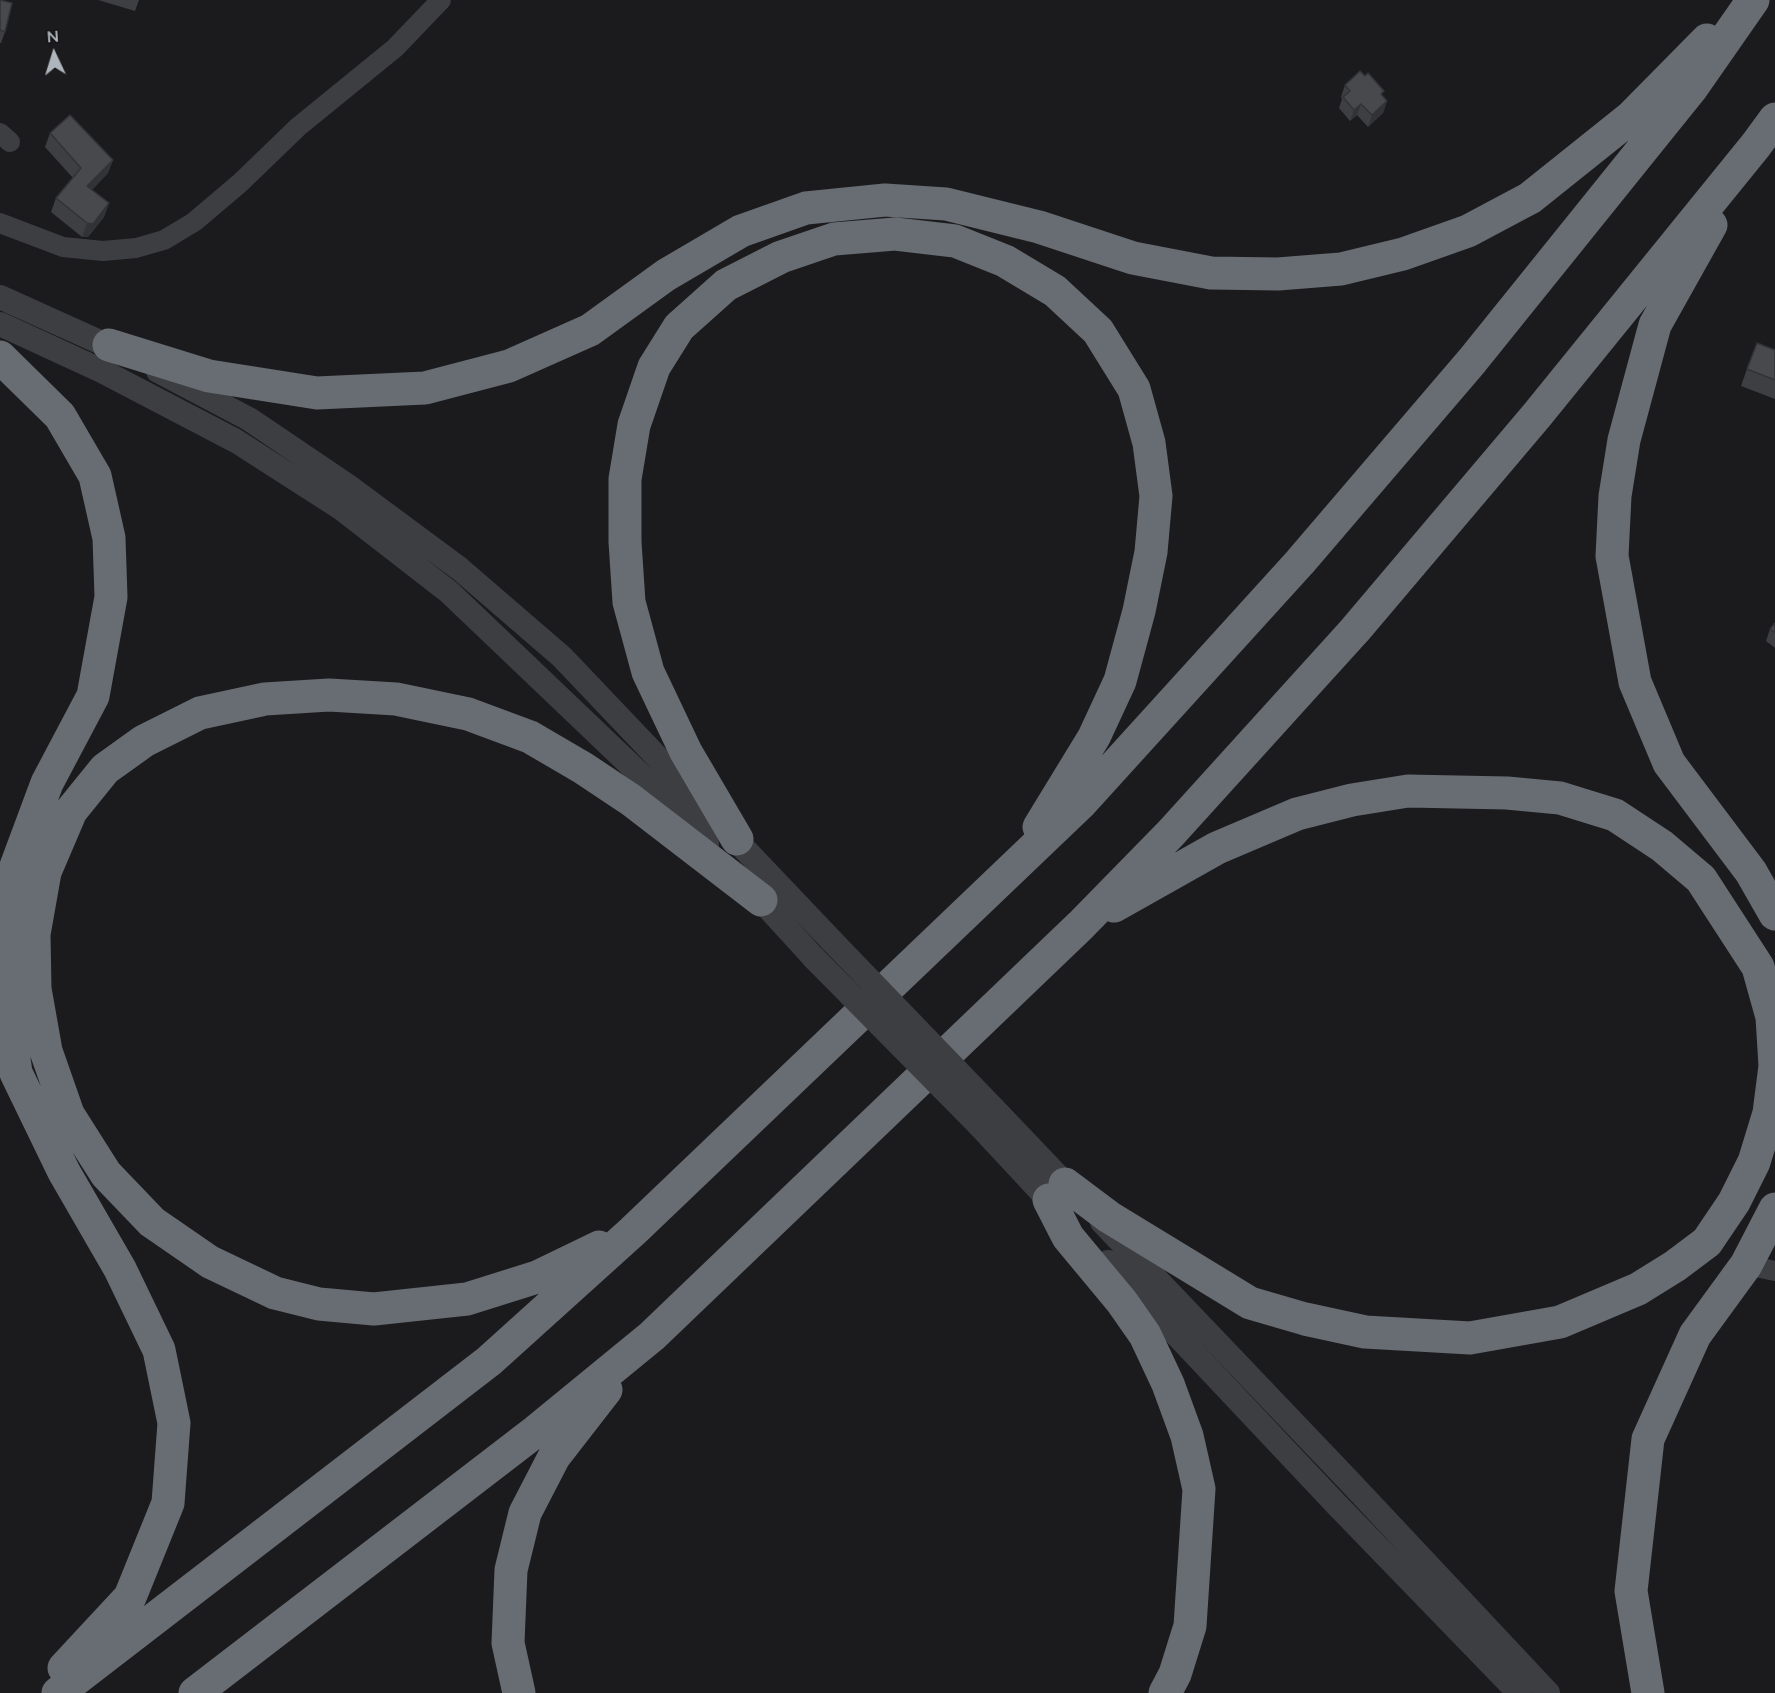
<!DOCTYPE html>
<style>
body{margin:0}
#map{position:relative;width:1775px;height:1693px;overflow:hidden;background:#1b1b1d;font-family:Mulish,sans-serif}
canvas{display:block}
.north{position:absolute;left:24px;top:24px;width:60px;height:60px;-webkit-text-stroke:4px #161618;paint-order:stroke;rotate:356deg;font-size:16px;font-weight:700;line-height:24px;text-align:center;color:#aeb5bc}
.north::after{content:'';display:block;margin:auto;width:21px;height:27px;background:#aeb5bc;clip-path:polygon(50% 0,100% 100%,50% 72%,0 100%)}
</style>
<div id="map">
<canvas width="1775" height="1693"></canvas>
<div class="north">N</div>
</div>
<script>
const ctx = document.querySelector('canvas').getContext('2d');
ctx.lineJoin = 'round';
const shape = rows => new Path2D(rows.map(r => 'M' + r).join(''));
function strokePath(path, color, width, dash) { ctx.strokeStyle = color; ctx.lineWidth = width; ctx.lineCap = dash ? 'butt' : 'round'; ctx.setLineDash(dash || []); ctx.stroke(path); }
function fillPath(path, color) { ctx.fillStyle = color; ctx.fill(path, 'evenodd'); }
strokePath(shape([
 [0,133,10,142],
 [0,223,63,247,103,251,136,248,164,240,194,222,240,183,298,127,395,48,441,0],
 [1746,1265,1775,1271]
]), '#3c3e42', 20);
strokePath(shape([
 [0,297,124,353],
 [0,324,102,371,236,441,342,509,449,592,645,779,707,844],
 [158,371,249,419,348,486,460,569,562,657,832,941],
 [750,888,814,958],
 [994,1109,1076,1195],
 [979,1125,1059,1211],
 [1102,1222,1350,1482,1548,1693],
 [1108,1262,1336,1504,1519,1693]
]), '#3c3e42', 24);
strokePath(shape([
 [1711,225,1655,325,1624,440,1615,496,1612,556,1635,682,1669,763,1751,872,1775,914],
 [109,345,209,376,317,393,425,388,509,366,590,330,666,275,741,231,806,208,885,200,946,204,1039,227,1133,258,1211,273,1278,274,1341,269,1403,254,1468,231,1530,198,1630,118,1707,40],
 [0,357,60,416,95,476,109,538,111,597,93,696,47,783,9,885,2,971,16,1073,64,1172,120,1269,159,1350,174,1423,168,1503,130,1597,64,1668],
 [737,839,686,752,648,672,629,602,625,542,625,479,634,425,654,367,679,327,726,285,781,257,834,239,895,234,955,241,1005,261,1055,291,1098,331,1134,389,1149,443,1156,496,1151,552,1139,611,1120,681,1094,737,1039,827],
 [1065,1184,1109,1217,1250,1303,1305,1319,1365,1332,1470,1338,1560,1322,1638,1289,1675,1266,1707,1242,1734,1202,1754,1162,1769,1113,1775,1066,1772,1017,1758,967,1701,879,1662,846,1615,815,1560,798,1507,793,1408,791,1352,800,1297,814,1217,848,1114,906],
 [1049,1200,1068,1237,1122,1302,1145,1335,1168,1384,1187,1436,1199,1489,1190,1626,1175,1674,1165,1693],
 [599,1247,537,1277,467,1299,374,1309,319,1304,275,1293,210,1262,152,1222,106,1174,68,1114,46,1051,35,989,34,934,45,872,71,811,105,769,144,741,200,713,265,699,329,695,396,699,468,714,530,737,583,768,631,800,761,900],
 [58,1693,489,1361,633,1231,1082,802,1300,562,1472,361,1691,89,1753,0],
 [195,1693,536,1431,652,1336,1081,925,1171,833,1355,630,1537,415,1756,145,1775,119],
 [519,1693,508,1643,511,1570,525,1513,554,1457,606,1390],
 [1648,1693,1631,1591,1648,1439,1695,1335,1746,1265,1775,1209]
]), '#686d73', 33);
strokePath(shape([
 [832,941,994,1109],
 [814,958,979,1125]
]), '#3c3e42', 24);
fillPath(shape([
 [0,0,5,32,1,43,0,43],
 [98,0,139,0,135,11],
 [1345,85,1382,96,1387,101,1383,113,1368,127,1357,115,1350,121,1339,108,1342,99,1341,97],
 [50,133,113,160,108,173,92,190,109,203,104,217,88,237,82,237,51,212,56,198,73,178,45,147],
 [1775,350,1775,399,1741,386,1747,369],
 [1775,623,1775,648,1766,641,1770,629]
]), '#3e3f42');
fillPath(shape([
 [1387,101,1383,113,1368,127,1372,115],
 [1361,104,1357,115,1350,121,1354,110],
 [113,160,108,173,82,200,87,186],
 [109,203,104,217,88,237,82,237,87,223]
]), '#323336');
const building = shape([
 [0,0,12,3,5,32,0,30,0,0],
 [1360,71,1365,76,1368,73,1384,91,1381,94,1387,101,1372,115,1361,104,1354,110,1343,97,1350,91,1345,85,1360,71],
 [70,115,113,160,87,186,109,203,93,224,87,223,56,198,81,168,50,133,70,115],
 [1757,343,1775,350,1775,380,1747,369,1757,343],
 [1775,623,1775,633,1770,629,1775,623]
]);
fillPath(building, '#48494d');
strokePath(building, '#323336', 1.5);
</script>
